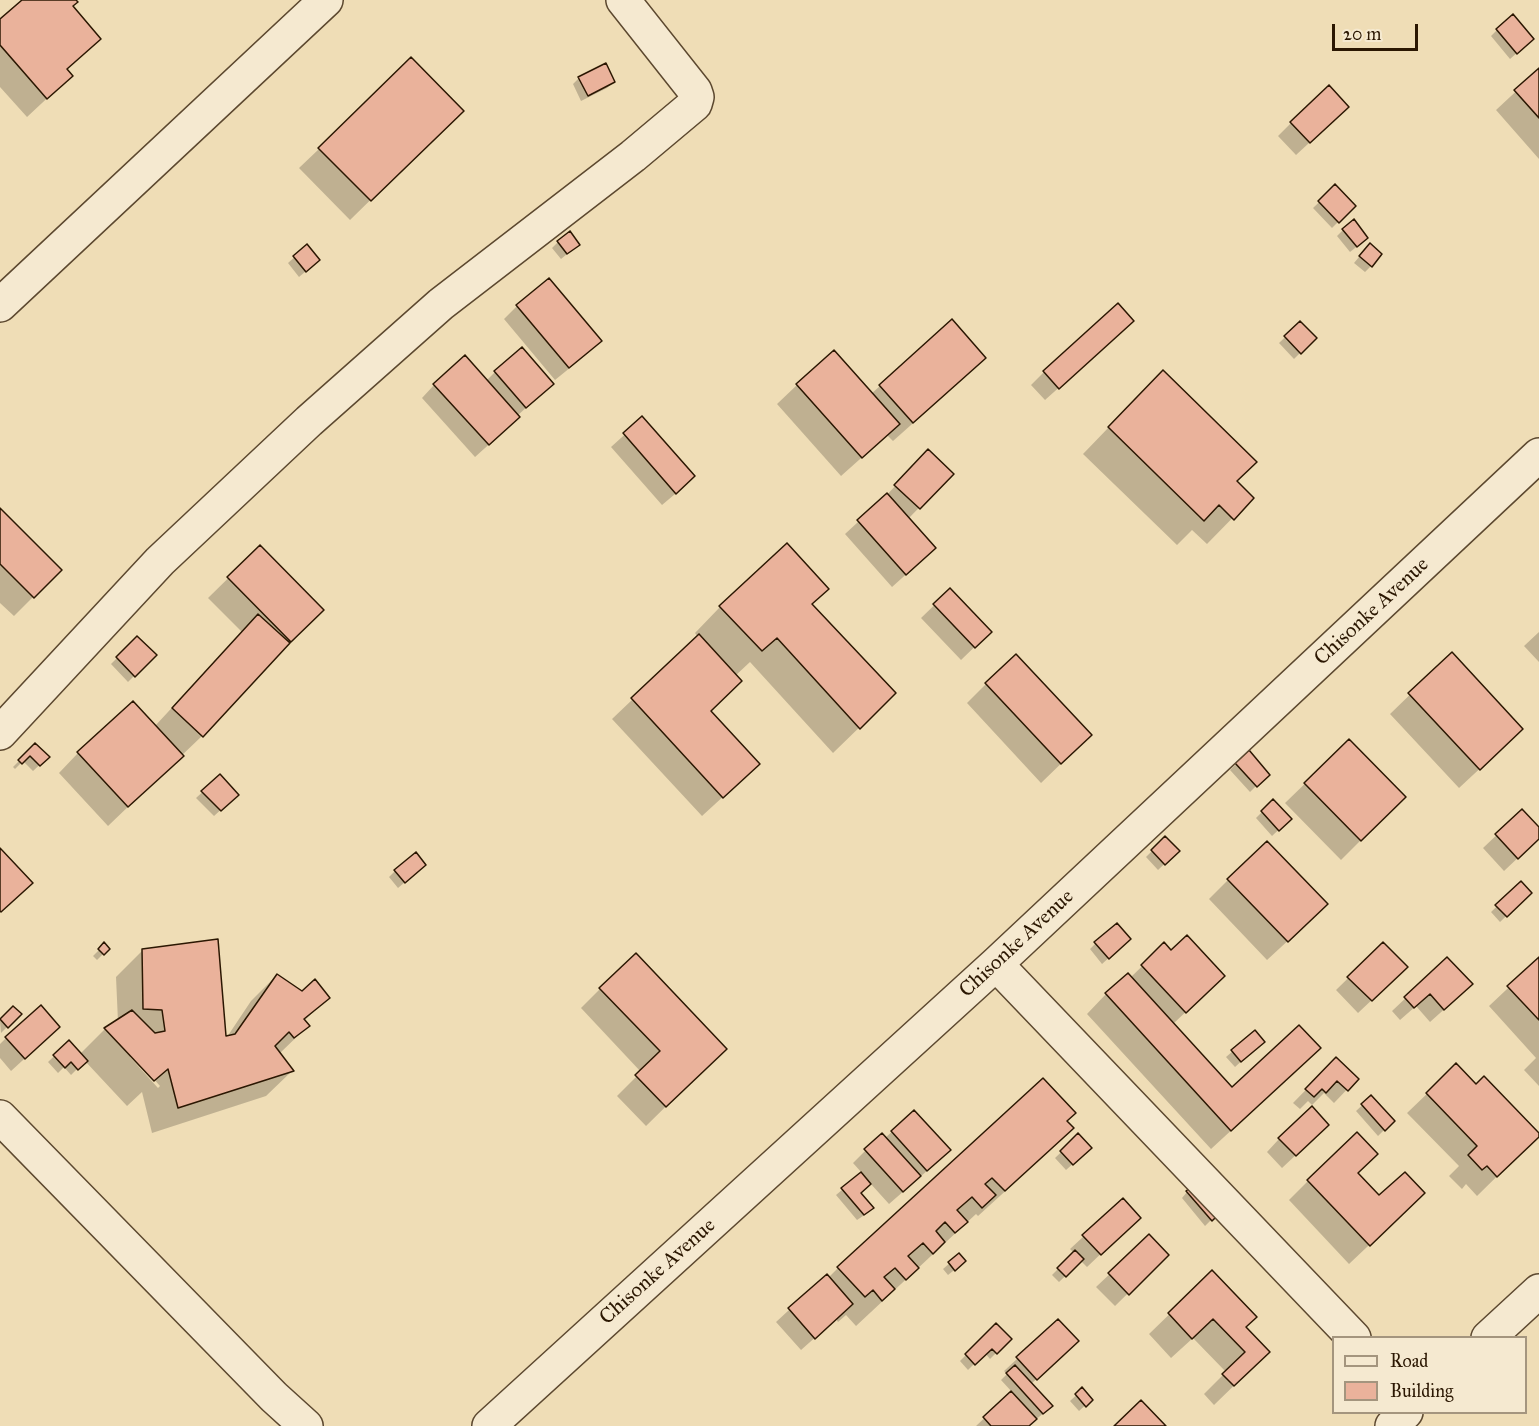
<!DOCTYPE html>
<style>
body{margin:0}
#map{position:relative;width:1539px;height:1426px;overflow:hidden;background:#efddb6;font-family:"IM FELL Great Primer",serif}
canvas{display:block}
.legend{position:absolute;left:1332px;top:1336px;width:195px;height:78px;box-sizing:border-box;background:#f5e9d0;border:2px solid #a4957e;margin:0;padding:8px 10px;list-style:none;font-size:18px;color:#2b1702}
.legend li{display:flex;align-items:center;gap:12px;height:30px}
.legend b{width:30px;border:2px solid #a4957e}
.scale{position:absolute;left:1332px;top:24px;width:86px;height:27px;box-sizing:border-box;border:3px solid #2b1702;border-top:0;padding-left:8px;font-size:18px;line-height:21px;white-space:nowrap;color:#2b1702;-webkit-text-stroke:4px #f5e9d0;paint-order:stroke}
</style>
<div id="map">
<canvas width="1539" height="1426"></canvas>
<ul class="legend">
<li><b style="height:8px;background:#f5e9d0"></b>Road</li>
<li><b style="height:16px;background:#eab29b"></b>Building</li>
</ul>
<div class="scale">20 m</div>
</div>
<script>
const ctx = document.querySelector('canvas').getContext('2d');
ctx.lineJoin = 'round';
function fillPath(path, color) { ctx.fillStyle = color; ctx.fill(path, 'evenodd'); }
const shape = rows => new Path2D(rows.map(r => 'M' + r).join(''));
function strokePath(path, color, width, dash) { ctx.strokeStyle = color; ctx.lineWidth = width; ctx.lineCap = dash ? 'butt' : 'round'; ctx.setLineDash(dash || []); ctx.stroke(path); }
function label(font, color, halo, rows, align = 'center') {
  ctx.font = font + ' "IM FELL Great Primer",serif'; ctx.lineWidth = 6; ctx.setLineDash([]); ctx.textBaseline = 'middle'; ctx.strokeStyle = halo; ctx.fillStyle = color; for (const [text, x, y, turn = 0] of rows) {
    ctx.save(); ctx.translate(x, y); ctx.rotate((+turn || 0) * Math.PI / 180); ctx.textAlign = isNaN(turn) ? turn : align; if (halo) ctx.strokeText(text, 0, 0); ctx.fillText(text, 0, 0); ctx.restore();
  }
}
fillPath(shape([
 [24,0,74,0,71,7,99,39,66,70,71,76,27,117,0,87,0,21],
 [1497,30,1526,45,1510,59,1491,36],
 [1539,70,1539,159,1496,110],
 [579,78,614,82,607,88,581,101,573,84],
 [1334,120,1296,155,1278,136,1291,123],
 [442,130,350,220,299,168,319,149],
 [1335,187,1354,206,1332,228,1313,208],
 [1343,230,1360,244,1350,252,1337,236],
 [558,242,578,245,561,259,552,248],
 [307,246,312,266,299,277,288,263],
 [1364,251,1371,266,1365,272,1354,263],
 [517,306,600,341,587,354,555,380,504,319],
 [1300,323,1315,338,1294,359,1279,343],
 [1119,334,1045,400,1031,385,1044,372],
 [984,358,965,377,893,441,887,435,841,476,777,404,797,385,871,394,880,386],
 [495,372,552,384,517,416,505,430,475,457,422,398,434,385,486,381],
 [1137,398,1235,481,1252,498,1207,544,1192,530,1177,545,1083,454],
 [642,419,681,489,662,505,611,447],
 [928,451,952,474,908,519,921,561,892,587,845,534,883,499],
 [0,510,60,570,14,616,0,603],
 [260,547,322,610,279,652,202,736,108,826,59,773,78,753,155,726,242,632,208,598],
 [950,590,990,632,961,660,921,618],
 [811,605,868,719,833,753,750,662,735,676,709,711,738,783,702,816,612,719,698,637,695,633,720,607],
 [1539,632,1539,662,1524,646],
 [137,638,155,655,128,682,111,664],
 [1452,654,1502,748,1459,788,1390,714],
 [986,684,1070,755,1041,783,967,703],
 [1349,741,1404,797,1341,860,1285,803],
 [35,745,48,757,33,771,23,761,15,769,13,767],
 [1236,764,1262,780,1250,792,1230,770],
 [220,776,237,795,214,816,196,798],
 [1273,801,1290,819,1272,836,1256,818],
 [1522,811,1539,829,1539,838,1504,871,1483,848],
 [1165,838,1178,851,1158,870,1146,857],
 [395,871,418,871,398,888,389,877],
 [1228,880,1306,924,1267,960,1209,899],
 [1521,883,1530,893,1500,922,1491,912],
 [1096,943,1123,945,1102,964,1090,949],
 [1383,944,1393,980,1358,1013,1336,990],
 [104,945,108,949,97,960,93,956],
 [1164,945,1210,989,1173,1024,1231,1089,1299,1068,1211,1149,1087,1014,1106,994,1130,978],
 [142,951,225,1040,251,1001,277,975,302,993,328,998,304,1021,308,1026,279,1054,292,1071,266,1096,152,1133,142,1092,127,1106,85,1061,71,1075,64,1067,58,1073,48,1062,69,1042,80,1054,105,1029,118,1022,116,977],
 [130,1057,134,1057,160,1086,158,1088],
 [1447,959,1458,997,1430,1022,1416,1006,1400,1020,1392,1011],
 [1539,959,1539,1086,1524,1070,1536,1058,1489,1006],
 [600,989,705,1068,646,1126,617,1096,641,1072,581,1008],
 [13,1008,20,1014,1,1033,0,1021],
 [1255,1032,1257,1047,1235,1067,1226,1057],
 [6,1038,45,1040,11,1071,0,1058,0,1044],
 [1336,1059,1357,1079,1334,1103,1324,1093,1312,1105,1308,1101,1300,1109,1293,1103],
 [1456,1066,1476,1086,1539,1135,1477,1196,1466,1184,1462,1189,1449,1176,1459,1166,1407,1113],
 [1371,1097,1393,1121,1378,1136,1356,1111],
 [914,1112,936,1163,889,1204,870,1183,859,1193,866,1214,857,1220,836,1195,862,1173,853,1163,866,1150,885,1138],
 [1065,1122,1072,1128,1046,1154,978,1216,976,1214,856,1326,846,1315,838,1322,836,1319,801,1350,776,1322,789,1310,827,1276,828,1278,838,1268],
 [1078,1136,1084,1154,1066,1170,1055,1158],
 [1314,1138,1282,1168,1267,1152,1279,1139],
 [1356,1174,1379,1197,1403,1213,1349,1264,1289,1200,1308,1181],
 [1187,1192,1217,1214,1205,1226,1182,1198],
 [1123,1200,1126,1230,1087,1267,1081,1261,1059,1282,1052,1275,1074,1253,1070,1249],
 [1149,1237,1167,1255,1115,1306,1096,1287],
 [959,1255,958,1267,948,1275,943,1269],
 [1212,1273,1244,1327,1248,1372,1214,1405,1204,1394,1226,1372,1193,1338,1171,1358,1149,1334],
 [1058,1321,1064,1354,1031,1384,1045,1412,1028,1426,976,1426,1012,1392,1001,1380,1007,1374,1004,1371],
 [996,1325,1010,1339,990,1359,985,1353,968,1370,960,1361],
 [1082,1390,1091,1400,1079,1411,1070,1401]
]), '#0003');
const building = shape([
 [22,0,76,0,78,2,73,6,101,39,67,69,73,76,47,99,0,45,0,19,22,0],
 [1513,14,1534,39,1517,54,1496,29,1513,14],
 [411,57,464,111,371,201,318,148,411,57],
 [606,63,615,82,588,96,578,77,606,63],
 [1539,68,1539,118,1514,90,1539,68],
 [1329,85,1349,107,1310,143,1290,122,1329,85],
 [1335,184,1356,206,1339,223,1318,201,1335,184],
 [1354,219,1368,238,1357,247,1342,229,1354,219],
 [570,231,580,245,567,254,557,241,570,231],
 [1370,243,1382,254,1372,267,1359,256,1370,243],
 [307,244,320,260,306,272,293,256,307,244],
 [549,278,602,341,569,368,516,305,549,278],
 [1118,303,1134,321,1059,389,1043,371,1118,303],
 [952,319,986,358,913,423,879,385,952,319],
 [1300,321,1317,338,1301,354,1284,336,1300,321],
 [522,347,554,384,526,408,494,371,522,347],
 [834,350,900,424,862,458,796,384,834,350],
 [465,355,520,417,489,445,433,384,465,355],
 [1163,370,1257,462,1237,481,1254,498,1234,520,1219,505,1204,521,1108,427,1163,370],
 [642,416,695,476,676,494,623,433,642,416],
 [928,449,954,474,920,509,894,485,928,449],
 [887,493,936,548,906,575,857,520,887,493],
 [0,508,62,570,34,598,0,564,0,508],
 [787,543,829,589,812,604,896,693,860,729,777,638,762,651,719,606,787,543],
 [260,545,324,610,291,642,227,577,260,545],
 [950,588,992,632,975,648,933,604,950,588],
 [258,614,290,643,203,737,172,708,258,614],
 [699,634,742,681,711,711,760,764,723,798,631,698,699,634],
 [137,636,157,655,135,677,116,657,137,636],
 [1452,652,1523,729,1480,770,1408,693,1452,652],
 [1016,654,1092,735,1061,764,985,683,1016,654],
 [133,701,184,756,128,807,77,752,133,701],
 [1349,739,1406,797,1361,841,1304,783,1349,739],
 [35,743,50,757,40,766,30,756,22,764,18,760,35,743],
 [1249,750,1270,775,1257,787,1235,763,1249,750],
 [220,774,239,795,221,811,201,791,220,774],
 [1273,799,1292,819,1279,831,1261,811,1273,799],
 [1522,809,1539,827,1539,839,1518,859,1495,834,1522,809],
 [1165,836,1180,851,1165,865,1151,850,1165,836],
 [1267,841,1328,904,1288,942,1227,879,1267,841],
 [0,848,33,883,1,912,0,911,0,848],
 [416,852,426,865,405,883,394,870,416,852],
 [1521,881,1532,893,1507,917,1495,905,1521,881],
 [1117,923,1131,939,1109,959,1094,942,1117,923],
 [1187,935,1225,976,1186,1013,1141,965,1164,942,1171,950,1187,935],
 [218,939,226,1036,235,1034,277,974,302,991,315,979,330,998,304,1019,310,1026,294,1038,289,1032,275,1046,294,1071,178,1108,168,1069,154,1081,104,1028,132,1010,155,1033,165,1031,162,1010,143,1009,142,949,218,939],
 [104,942,110,949,104,955,98,949,104,942],
 [1383,942,1408,967,1372,1001,1347,977,1383,942],
 [636,953,727,1049,666,1107,635,1075,660,1051,599,988,636,953],
 [1447,957,1473,984,1444,1010,1430,994,1414,1008,1404,997,1447,957],
 [1539,957,1539,1020,1507,986,1539,957],
 [1128,973,1232,1087,1299,1025,1321,1048,1231,1131,1105,993,1128,973],
 [41,1005,60,1027,25,1059,5,1037,41,1005],
 [13,1006,22,1014,8,1028,0,1019,13,1006],
 [1255,1030,1265,1042,1241,1062,1231,1050,1255,1030],
 [69,1040,88,1061,78,1070,71,1062,65,1068,53,1055,69,1040],
 [1336,1057,1359,1079,1348,1091,1337,1081,1326,1093,1322,1089,1314,1097,1305,1089,1336,1057],
 [1456,1063,1476,1084,1484,1076,1539,1133,1539,1137,1497,1177,1487,1166,1482,1170,1468,1155,1477,1146,1426,1093,1456,1063],
 [1043,1078,1076,1113,1067,1121,1074,1128,1005,1191,992,1178,985,1184,996,1195,982,1208,972,1197,957,1210,968,1222,955,1233,945,1222,936,1231,945,1242,933,1254,923,1243,908,1256,919,1268,906,1280,895,1268,884,1277,895,1289,882,1301,873,1290,865,1297,837,1267,1043,1078],
 [1371,1095,1395,1121,1385,1131,1361,1104,1371,1095],
 [1312,1106,1329,1125,1296,1156,1278,1138,1312,1106],
 [914,1110,951,1150,927,1171,891,1131,914,1110],
 [1357,1132,1378,1154,1358,1173,1379,1195,1405,1172,1425,1193,1370,1246,1307,1180,1357,1132],
 [882,1133,921,1176,903,1192,864,1149,882,1133],
 [1078,1133,1092,1148,1073,1165,1060,1151,1078,1133],
 [861,1172,871,1184,861,1193,874,1208,864,1215,841,1188,861,1172],
 [1194,1185,1219,1214,1212,1221,1186,1191,1194,1185],
 [1123,1198,1141,1218,1101,1255,1082,1235,1123,1198],
 [1149,1234,1169,1255,1129,1295,1108,1273,1149,1234],
 [1075,1250,1084,1259,1066,1277,1057,1268,1075,1250],
 [959,1253,966,1261,955,1271,948,1262,959,1253],
 [1212,1270,1257,1317,1246,1327,1270,1352,1234,1386,1222,1374,1245,1352,1213,1319,1192,1339,1168,1313,1212,1270],
 [827,1274,853,1304,815,1339,788,1308,827,1274],
 [1058,1319,1079,1341,1037,1380,1016,1357,1058,1319],
 [996,1323,1012,1339,997,1354,992,1349,975,1365,965,1354,996,1323],
 [1015,1365,1053,1406,1043,1414,1006,1373,1015,1365],
 [1082,1387,1093,1400,1086,1407,1075,1394,1082,1387],
 [1011,1391,1037,1419,1029,1426,991,1426,983,1417,1011,1391],
 [1141,1400,1166,1426,1114,1426,1141,1400]
]);
fillPath(building, '#eab29b');
strokePath(building, '#2b1702', 1.5);
const minor = shape([
 [0,305,326,0],
 [0,733,160,561,309,421,441,304,633,156,695,104,697,97,695,91,623,0],
 [996,964,1354,1338],
 [0,1117,274,1397,306,1426],
 [1488,1338,1539,1291],
 [489,1426,996,964,1539,455],
 [1392,1426,1406,1412]
]);
strokePath(minor, '#5c482f', 36);
strokePath(minor, '#f5e9d0', 33);
label('21px', '#2b1702', '#f5e9d0', [
 ["Chisonke Avenue",1372,612,-43],
 ["Chisonke Avenue",1017,944,-43],
 ["Chisonke Avenue",658,1272,-42]
]);
</script>
